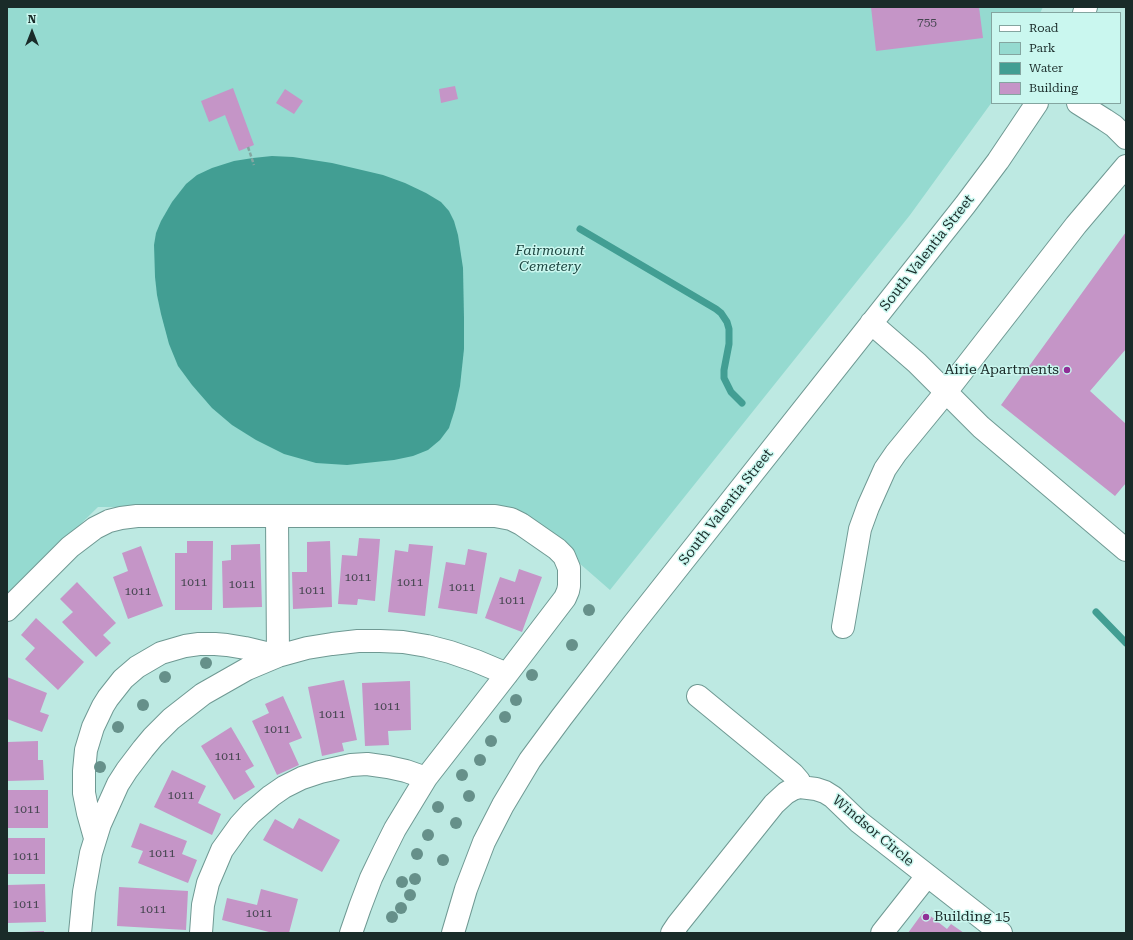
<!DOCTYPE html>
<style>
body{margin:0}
#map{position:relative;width:1133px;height:940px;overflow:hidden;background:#bde9e2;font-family:"Roboto Serif",serif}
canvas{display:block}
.frame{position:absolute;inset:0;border:8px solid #1a2b29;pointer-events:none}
.legend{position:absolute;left:991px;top:12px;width:130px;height:92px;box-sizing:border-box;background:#caf7ef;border:1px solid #84a5a0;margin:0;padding:5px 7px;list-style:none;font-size:12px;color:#1a2b29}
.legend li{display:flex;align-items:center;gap:8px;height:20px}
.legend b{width:20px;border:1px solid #84a5a0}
.north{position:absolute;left:12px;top:12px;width:40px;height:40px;-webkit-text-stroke:3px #caf7ef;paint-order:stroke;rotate:0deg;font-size:11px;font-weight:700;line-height:16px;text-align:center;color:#1a2b29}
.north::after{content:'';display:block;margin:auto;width:14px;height:18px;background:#1a2b29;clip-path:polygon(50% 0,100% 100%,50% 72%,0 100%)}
</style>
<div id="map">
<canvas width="1133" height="940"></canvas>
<div class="frame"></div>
<ul class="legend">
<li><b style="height:5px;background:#fff"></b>Road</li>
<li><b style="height:11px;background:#95dad0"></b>Park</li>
<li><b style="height:11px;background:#429e93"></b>Water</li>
<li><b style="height:11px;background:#c595c7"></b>Building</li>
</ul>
<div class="north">N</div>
</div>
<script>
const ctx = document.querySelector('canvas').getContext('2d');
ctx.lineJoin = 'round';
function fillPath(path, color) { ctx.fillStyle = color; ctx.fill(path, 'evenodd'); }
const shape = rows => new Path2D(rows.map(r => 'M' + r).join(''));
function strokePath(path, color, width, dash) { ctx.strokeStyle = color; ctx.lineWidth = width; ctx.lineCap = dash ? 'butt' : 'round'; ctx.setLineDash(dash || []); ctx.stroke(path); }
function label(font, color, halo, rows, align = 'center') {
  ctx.font = font + ' "Roboto Serif",serif'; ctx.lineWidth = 3; ctx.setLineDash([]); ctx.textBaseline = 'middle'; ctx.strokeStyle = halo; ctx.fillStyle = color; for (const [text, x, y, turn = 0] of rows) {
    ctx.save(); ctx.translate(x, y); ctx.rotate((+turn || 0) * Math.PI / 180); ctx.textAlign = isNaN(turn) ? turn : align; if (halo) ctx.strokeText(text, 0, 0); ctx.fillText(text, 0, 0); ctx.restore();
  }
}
fillPath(shape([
 [7,7,1043,7,1040,13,992,13,992,102,910,215,610,590,516,508,98,507,7,596]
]), '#95dad0');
fillPath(shape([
 [272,156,293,157,332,163,383,175,405,183,426,193,441,202,449,211,454,221,458,235,463,268,464,318,464,349,460,386,455,409,449,428,440,440,428,450,413,456,394,460,347,465,316,463,284,454,256,440,232,425,212,408,192,385,178,366,169,344,161,314,157,295,155,277,154,245,156,233,161,221,172,202,186,184,197,175,212,168,234,161,253,158]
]), '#429e93');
strokePath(shape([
 [580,229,716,309,721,313,727,322,729,329,729,344,724,370,724,378,731,392,742,403],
 [1096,612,1126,643]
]), '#429e93', 7);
fillPath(shape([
 [871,7,979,7,983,38,876,51],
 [455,86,458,99,441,103,439,89],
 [233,88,254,145,239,151,225,115,209,122,201,101],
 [285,89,303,101,294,114,276,103],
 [1126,232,1126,349,1090,391,1126,424,1126,483,1115,496,1001,405],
 [359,538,380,539,375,601,358,599,357,605,338,604,342,555,357,556],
 [187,541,213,541,212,610,175,610,175,553,187,553],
 [330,541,332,607,293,609,292,572,307,572,307,542],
 [260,544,262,607,223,608,222,561,231,560,231,545],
 [409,544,433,546,425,616,388,612,395,550,408,552],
 [141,546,163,606,128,619,113,577,128,571,122,553],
 [468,549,487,553,477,614,438,608,446,562,465,565],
 [519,569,542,577,522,632,485,618,500,577,515,582],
 [77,582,116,623,103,635,111,643,96,657,62,622,73,612,60,599],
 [36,618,84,662,58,690,25,659,35,648,21,635],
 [7,677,47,693,40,712,49,715,42,732,7,719],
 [344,680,357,740,342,743,344,751,322,756,308,687],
 [410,681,411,730,388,731,389,745,365,746,362,683],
 [283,696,302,738,289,743,299,765,277,775,252,721,269,713,265,704],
 [231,727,254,766,245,771,255,787,234,800,201,746],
 [38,741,38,760,43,760,44,780,7,781,7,742],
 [172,770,206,786,198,803,221,814,212,835,154,807],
 [7,790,48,790,48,828,7,828],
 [299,818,340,840,322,872,263,840,275,819,293,829],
 [140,823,187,841,182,854,197,860,188,883,138,863,143,851,131,847],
 [7,838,45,838,45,874,7,874],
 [45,884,46,922,7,923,7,885],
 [119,887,188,891,186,930,117,926],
 [261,889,298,899,289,933,273,933,222,920,227,898,257,905],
 [924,911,947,929,951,924,964,933,908,933],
 [44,931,44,933,22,933,22,932]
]), '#c595c7');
const minor = shape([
 [1084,13,1086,7],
 [1078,103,1105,120,1114,126,1126,138],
 [871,323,917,363,981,427,1126,550],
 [7,610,70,547,95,528,109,521,121,518,137,516,495,516,511,519,521,524,557,549,564,556,569,568,569,586,568,591,565,598,507,674,426,778,395,829,384,851,371,878,360,907,351,933],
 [843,627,860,529,868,507,885,469,896,453,946,392,1076,225,1126,166],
 [698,696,793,774,799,781,800,787],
 [95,838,88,813,84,793,84,771,86,750,93,727,103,706,108,698,123,679,137,667,161,653,185,646,199,644,215,644,227,645,245,648,278,656,277,516],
 [80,933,84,892,91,853,100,824,118,784,127,770,143,749,153,737,171,719,203,694,247,669,278,656,307,648,332,644,358,641,380,641,403,642,427,646,450,652,476,661,507,674],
 [201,933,203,905,208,883,222,850,240,825,251,813,271,796,284,787,302,778,320,772,351,765,367,764,388,767,406,771,426,778],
 [453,933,466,889,484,842,503,805,530,760,561,718,631,627,965,205,998,161,1037,103],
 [672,933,678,924,774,804,786,793,793,789,800,787,816,789,825,792,833,797,859,822,1001,933],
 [882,933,927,876]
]);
strokePath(minor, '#6f9993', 24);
strokePath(shape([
 [248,147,254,165]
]), '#84a6a1', 2.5, [4, 2]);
strokePath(minor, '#fff', 22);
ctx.fillStyle = '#66908a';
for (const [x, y] of [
 [589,610],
 [572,645],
 [206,663],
 [532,675],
 [165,677],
 [516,700],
 [143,705],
 [505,717],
 [118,727],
 [491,741],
 [480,760],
 [100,767],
 [462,775],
 [469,796],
 [438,807],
 [456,823],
 [428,835],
 [417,854],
 [443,860],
 [415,879],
 [402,882],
 [410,895],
 [401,908],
 [392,917]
]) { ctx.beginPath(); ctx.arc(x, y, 6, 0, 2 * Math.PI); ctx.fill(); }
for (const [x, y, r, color] of [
 [1067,370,4,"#902f97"],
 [926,917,4,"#902f97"]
]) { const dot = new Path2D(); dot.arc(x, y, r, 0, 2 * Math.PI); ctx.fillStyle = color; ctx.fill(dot); strokePath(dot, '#caf7ef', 1.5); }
label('12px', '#454650', null, [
 ["755",927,22],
 ["1011",358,577],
 ["1011",194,582],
 ["1011",410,582],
 ["1011",242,584],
 ["1011",462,587],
 ["1011",312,590],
 ["1011",138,591],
 ["1011",512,600],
 ["1011",387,706],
 ["1011",332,714],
 ["1011",277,729],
 ["1011",228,756],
 ["1011",181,795],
 ["1011",27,809],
 ["1011",162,853],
 ["1011",26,856],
 ["1011",26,904],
 ["1011",153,909],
 ["1011",259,913]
]);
label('italic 14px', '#1e4742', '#caf7ef', [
 ["Fairmount",550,251],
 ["Cemetery",550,267]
]);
label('14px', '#1a2b29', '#caf7ef', [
 ["South Valentia Street",927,253,-52],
 ["South Valentia Street",726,507,-52],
 ["Windsor Circle",873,831,40]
]);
label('14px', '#1a2b29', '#caf7ef', [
 ["Airie Apartments",1059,370],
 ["Building 15",934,917,"left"]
], 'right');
</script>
